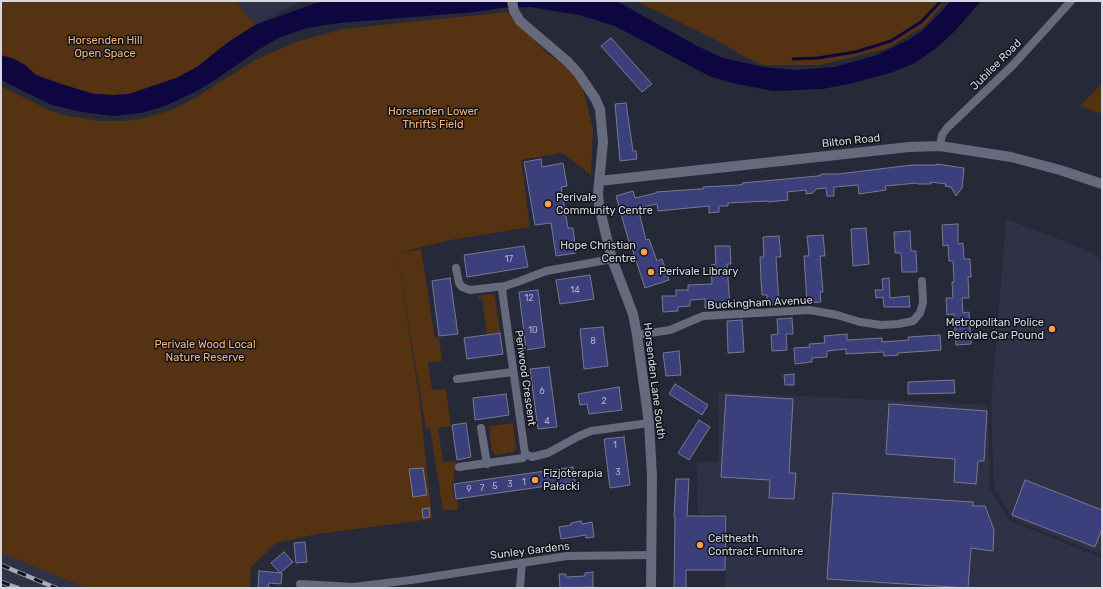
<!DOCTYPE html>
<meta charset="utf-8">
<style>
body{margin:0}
#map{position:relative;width:1103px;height:589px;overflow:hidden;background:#262938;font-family:Rubik,sans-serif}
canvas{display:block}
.frame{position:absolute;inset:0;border:2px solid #d5d7e1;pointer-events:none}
</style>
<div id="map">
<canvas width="1103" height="589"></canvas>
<div class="frame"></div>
</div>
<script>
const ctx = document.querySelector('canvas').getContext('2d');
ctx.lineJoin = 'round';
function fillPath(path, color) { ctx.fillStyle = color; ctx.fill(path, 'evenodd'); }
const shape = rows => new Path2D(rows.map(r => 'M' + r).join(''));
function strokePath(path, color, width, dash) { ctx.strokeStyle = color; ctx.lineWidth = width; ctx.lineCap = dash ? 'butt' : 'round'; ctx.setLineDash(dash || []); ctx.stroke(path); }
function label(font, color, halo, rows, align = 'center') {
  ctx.font = font + ' Rubik,sans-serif'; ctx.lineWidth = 3; ctx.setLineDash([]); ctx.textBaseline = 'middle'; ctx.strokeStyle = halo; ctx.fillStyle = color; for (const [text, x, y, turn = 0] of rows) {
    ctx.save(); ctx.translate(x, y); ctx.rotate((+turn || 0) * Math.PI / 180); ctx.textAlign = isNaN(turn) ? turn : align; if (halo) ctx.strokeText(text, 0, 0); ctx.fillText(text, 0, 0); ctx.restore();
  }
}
fillPath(shape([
 [236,1,308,1,300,2,255,25],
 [1006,219,1084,249,1102,259,1102,555,1013,519,994,489,991,406],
 [718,392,988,405,990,489,1010,521,1102,558,1102,588,725,588,728,515,698,514,697,462,719,462],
 [1,553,86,588,1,588]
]), '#2f3247');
fillPath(shape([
 [1,1,236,1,255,25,227,43,197,67,176,78,129,94,114,95,94,94,61,84,36,75,25,65,14,59,1,55],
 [636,1,945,1,926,25,886,49,820,65,763,65,745,57,718,41],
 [507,12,548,54,566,66,582,85,593,129,591,175,562,153,521,160,530,227,450,240,397,253,419,395,432,519,317,534,276,543,251,567,250,588,86,588,1,553,1,86,49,110,64,115,99,121,126,121,140,119,169,111,192,100,255,60,296,42,343,29],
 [1102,83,1102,114,1080,106],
 [421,249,435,338,439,337,442,361,428,363,432,390,446,389,451,426,438,428,443,462,455,461,456,468,453,474,455,481,452,481,454,498,457,499,458,510,443,510,430,429,426,429,397,253],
 [493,294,495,296,500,332,487,334,482,299,478,299,478,297,480,295],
 [513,423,516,448,514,452,496,455,492,451,489,426]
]), '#553211');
fillPath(shape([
 [326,1,613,1,620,3,697,46,723,58,763,67,796,70,834,67,877,55,910,39,922,31,941,12,950,1,981,1,954,32,935,49,915,63,890,73,849,84,822,89,773,91,732,83,709,76,615,26,579,15,530,7,501,8,475,12,339,23,307,28,281,37,261,48,215,80,197,91,165,106,141,113,113,116,82,112,52,105,1,80,1,55,14,59,25,65,36,75,61,84,94,94,114,95,129,94,176,78,197,67,227,43,255,25,313,4]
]), '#0e0640');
strokePath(shape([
 [793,59,818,58,855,52,891,41,921,22,941,1]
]), '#0e0640', 3);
const building = shape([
 [611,38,652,84,642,92,601,46,611,38],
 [626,103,633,151,636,151,637,159,620,161,615,104,626,103],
 [541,159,542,167,563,163,567,186,561,187,568,228,573,228,576,253,556,256,551,223,535,225,524,162,541,159],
 [937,164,964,168,962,188,956,196,951,187,945,186,946,184,931,182,931,184,918,184,917,183,885,186,886,190,859,194,858,185,834,187,834,196,827,196,826,188,816,189,813,193,806,194,806,190,787,192,788,200,768,202,768,201,728,203,728,206,719,206,719,212,709,213,709,206,658,211,657,204,638,208,646,240,649,239,657,261,662,259,669,280,645,288,630,242,629,242,616,196,633,191,635,198,656,193,656,192,700,189,703,189,703,187,739,185,743,184,742,183,818,176,821,175,821,174,838,174,912,165,937,165,937,164],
 [958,224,958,244,963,243,964,259,970,259,971,277,968,277,969,298,962,298,963,313,969,312,971,344,956,345,954,314,947,315,946,298,953,298,952,282,954,282,953,261,949,261,948,245,943,246,942,225,958,224],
 [866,228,869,264,853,266,851,229,866,228],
 [910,231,911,251,916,251,917,272,902,272,901,253,895,253,894,232,910,231],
 [823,235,825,256,820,256,823,292,820,292,821,302,807,303,804,256,809,256,807,236,823,235],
 [779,236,781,257,776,257,779,304,768,305,767,295,762,295,761,280,760,257,764,257,763,237,779,236],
 [524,246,528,267,467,277,464,255,524,246],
 [715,246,730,246,731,264,727,264,730,306,705,308,705,299,690,300,690,306,678,307,678,311,663,312,662,296,676,296,676,290,688,290,688,285,712,284,711,265,716,264,715,246],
 [590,275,594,299,560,304,556,280,590,275],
 [450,278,458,334,439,336,432,281,450,278],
 [889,278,890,298,909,296,910,307,884,307,883,297,876,298,875,290,883,290,882,279,889,278],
 [538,290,545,347,526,350,519,292,538,290],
 [792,318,793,334,786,334,787,350,772,351,771,335,778,334,777,319,792,318],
 [742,320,744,352,728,353,727,321,742,320],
 [603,327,608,366,584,369,580,329,603,327],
 [500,333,503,354,467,359,464,338,500,333],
 [847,334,847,340,882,338,882,342,909,340,908,337,940,335,941,350,898,353,898,355,884,356,883,352,846,354,846,349,827,351,827,357,812,358,812,362,795,364,794,348,810,347,809,344,825,343,824,336,847,334],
 [679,351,681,375,666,376,663,353,679,351],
 [549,367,557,427,538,429,530,369,549,367],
 [794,374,794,385,785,385,784,375,794,374],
 [954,380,955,393,908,394,908,382,954,380],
 [675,384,708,405,702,415,669,394,675,384],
 [619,387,622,410,589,414,587,404,580,405,578,394,619,387],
 [506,394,509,415,475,420,473,398,506,394],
 [726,395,793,399,789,473,796,473,794,499,769,498,770,480,721,477,726,395],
 [889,404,987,411,984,461,978,461,976,484,954,482,955,459,886,454,889,404],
 [699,420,710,427,689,460,678,453,699,420],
 [466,423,471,457,457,460,452,425,466,423],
 [624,437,630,485,610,488,604,439,624,437],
 [573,467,575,482,456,499,454,484,573,467],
 [423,468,427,495,413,497,409,469,423,468],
 [676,479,689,479,687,516,726,516,725,570,686,570,686,588,674,588,675,517,674,517,676,479],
 [1025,480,1102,510,1102,529,1095,547,1012,515,1025,480],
 [833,493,973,502,973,506,985,506,994,530,993,551,971,548,968,588,827,579,833,493],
 [429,508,430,517,423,518,422,509,429,508],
 [581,521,582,524,592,522,594,537,586,538,586,535,561,539,559,527,571,525,571,523,581,521],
 [305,542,307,562,296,563,294,543,305,542],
 [284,552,293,562,280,573,271,563,284,552],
 [259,571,282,573,281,584,269,583,268,588,258,588,259,571],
 [593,572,593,587,560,588,559,574,566,574,566,577,585,576,585,573,593,572]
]);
fillPath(building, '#3b407d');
strokePath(building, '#777a8d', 1);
strokePath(shape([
 [940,146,942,135,947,128,1013,65,1071,1],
 [612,259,546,271,520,281,505,286,502,290,525,454,532,457,548,453,579,436,591,431,649,423],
 [456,268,459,283,462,287,470,290,505,286],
 [637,335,670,330,703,316,810,310,837,315,860,322,881,325,898,324,913,321,920,313,923,303,922,281],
 [457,379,513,372],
 [481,428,487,464],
 [459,467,523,458,526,455],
 [300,584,353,587,411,580,567,556,652,555],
 [520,588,522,562]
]), '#676a7c', 8);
strokePath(shape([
 [512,1,514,11,520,21,568,62,578,73,595,98,600,109,603,142,598,193,599,206,612,259,633,314,637,335,649,423,652,476,651,588],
 [599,181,909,147,940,146,1011,157,1060,170,1102,184]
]), '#676a7c', 10);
const rail = shape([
 [1,565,56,588],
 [1,582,18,588]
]);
strokePath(rail, '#a7a9b4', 4.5);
strokePath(rail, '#111219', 3, [9]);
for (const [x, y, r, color] of [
 [548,204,4,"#f99f4d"],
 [644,252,4,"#f99f4d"],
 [651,272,4,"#f99f4d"],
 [1052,329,4,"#f99f4d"],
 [535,480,4,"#f99f4d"],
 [700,545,4,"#f99f4d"]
]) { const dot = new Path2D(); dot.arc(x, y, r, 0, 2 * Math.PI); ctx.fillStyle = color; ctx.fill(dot); strokePath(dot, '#111219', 1.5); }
label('9px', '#aeb1c8', null, [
 ["17",509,259],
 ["14",575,290],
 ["12",529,298],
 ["10",533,330],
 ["8",593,341],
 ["6",542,391],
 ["2",604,401],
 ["4",547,421],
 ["1",615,445],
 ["3",618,472],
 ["1",524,482],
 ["3",510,484],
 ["5",495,486],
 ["7",482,488],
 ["9",469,489]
]);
label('11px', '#f4b27a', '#111219', [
 ["Horsenden Hill",105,41],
 ["Open Space",105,54],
 ["Horsenden Lower",433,112],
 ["Thrifts Field",433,125],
 ["Perivale Wood Local",205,345],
 ["Nature Reserve",205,358]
]);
label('11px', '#d5d7e1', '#111219', [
 ["Jubilee Road",996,65,-45],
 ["Bilton Road",851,141,-6],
 ["Buckingham Avenue",760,303,-3],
 ["Periwood Crescent",525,378,82],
 ["Horsenden Lane South",654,381,83],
 ["Sunley Gardens",530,551,-7]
]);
label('11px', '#d5d7e1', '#111219', [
 ["Perivale",556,198],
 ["Community Centre",556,211],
 ["Hope Christian",636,246,"right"],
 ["Centre",636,259,"right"],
 ["Perivale Library",659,272],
 ["Metropolitan Police",1044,323,"right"],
 ["Perivale Car Pound",1044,336,"right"],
 ["Fizjoterapia",543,474],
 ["Pałacki",543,487],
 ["Celtheath",708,539],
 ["Contract Furniture",708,552]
], 'left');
</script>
